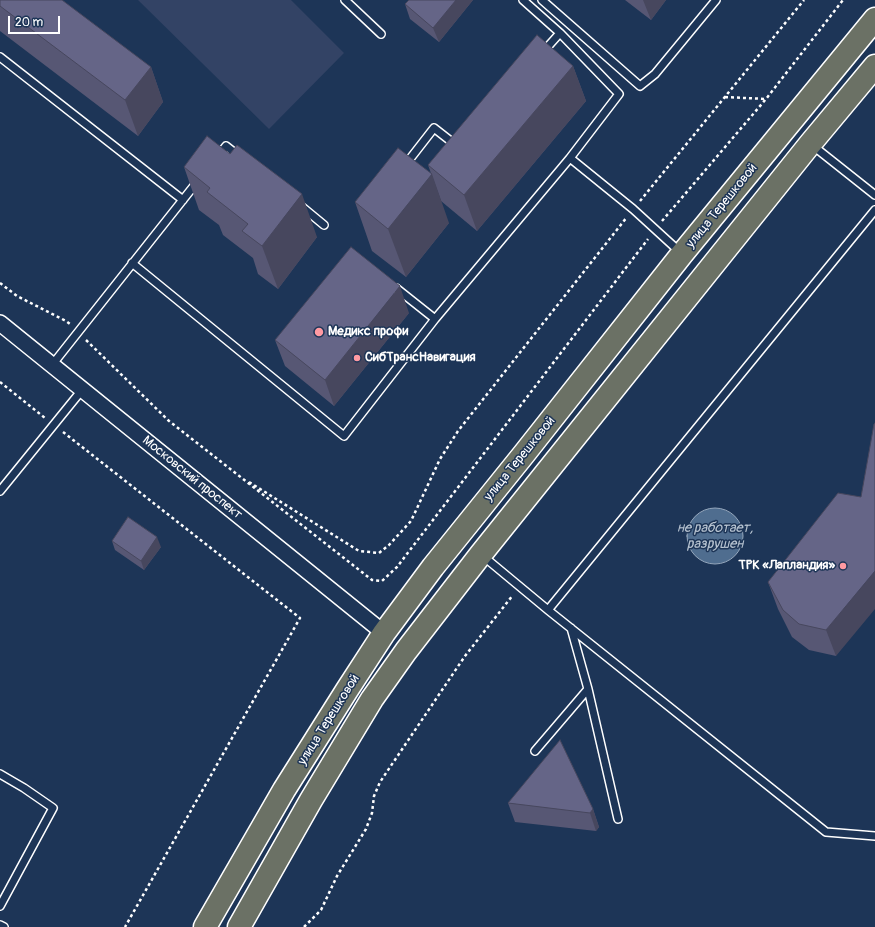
<!DOCTYPE html>
<meta charset="utf-8">
<style>
body{margin:0}
#map{position:relative;width:875px;height:927px;overflow:hidden;background:#1d3557;font-family:Pangolin,sans-serif}
canvas{display:block}
.scale{position:absolute;left:8px;top:16px;width:52px;height:18px;box-sizing:border-box;border:2px solid #fff;border-top:0;padding-left:5px;font-size:12px;line-height:14px;white-space:nowrap;color:#fff;-webkit-text-stroke:3px #1d3557;paint-order:stroke}
</style>
<div id="map">
<canvas width="875" height="927"></canvas>
<div class="scale">20 m</div>
</div>
<script>
const ctx = document.querySelector('canvas').getContext('2d');
ctx.lineJoin = 'round';
function fillPath(path, color) { ctx.fillStyle = color; ctx.fill(path, 'evenodd'); }
const shape = rows => new Path2D(rows.map(r => 'M' + r).join(''));
function strokePath(path, color, width, dash) { ctx.strokeStyle = color; ctx.lineWidth = width; ctx.lineCap = dash ? 'butt' : 'round'; ctx.setLineDash(dash || []); ctx.stroke(path); }
function label(font, color, halo, rows, align = 'center') {
  ctx.font = font + ' Pangolin,sans-serif'; ctx.lineWidth = 3; ctx.setLineDash([]); ctx.textBaseline = 'middle'; ctx.strokeStyle = halo; ctx.fillStyle = color; for (const [text, x, y, turn = 0] of rows) {
    ctx.save(); ctx.translate(x, y); ctx.rotate((+turn || 0) * Math.PI / 180); ctx.textAlign = isNaN(turn) ? turn : align; if (halo) ctx.strokeText(text, 0, 0); ctx.fillText(text, 0, 0); ctx.restore();
  }
}
fillPath(shape([
 [138,0,291,0,344,53,269,129]
]), '#334365');
const water = shape([
 '687 536a28 28 0 1 1 56 0a28 28 0 1 1-56 0Z'
]);
fillPath(water, '#4f6d8f');
strokePath(water, '#95a7bc', 1);
const service = shape([
 [345,0,381,34],
 [523,0,560,33,619,94,570,158],
 [542,0,640,86,655,74,716,0],
 [543,52,560,33],
 [0,57,183,200],
 [812,145,875,195],
 [219,155,226,146,240,157],
 [406,164,434,128,457,146],
 [301,206,324,225],
 [132,263,344,436,435,319],
 [396,288,435,319,570,158,633,209,680,252],
 [52,365,197,182],
 [0,491,82,390],
 [483,556,548,610,826,832,875,836],
 [548,610,875,210],
 [588,689,618,819],
 [535,751,588,689,571,628],
 [0,774,24,788,53,808,0,906],
 [0,925,4,927]
]);
const minor = shape([
 [0,323,384,633]
]);
const primary = shape([
 [205,927,284,790,347,690,384,633,433,567,524,454,682,254,875,19],
 [239,927,311,800,372,699,406,651,481,554,810,144,875,66]
]);
strokePath(service, '#fff', 10);
strokePath(minor, '#fff', 18);
strokePath(primary, '#fff', 25);
strokePath(shape([
 [725,97,766,99],
 [640,201,804,0],
 [662,221,766,99,843,0],
 [0,283,17,296,66,321,70,324],
 [86,340,169,421,372,580,382,581,397,567,648,239],
 [0,382,45,418],
 [63,432,300,618,125,927],
 [249,482,359,551,379,553,389,545,411,521,440,459,458,431,627,217],
 [304,927,321,910,337,876,366,829,372,813,374,796,380,782,465,656,513,595]
]), '#fff', 2.5, [3, 3]);
strokePath(service, '#1d3557', 7);
strokePath(minor, '#1d3557', 15);
strokePath(primary, '#6b7165', 22);
fillPath(shape([
 [0,0,151,67,163,102,138,136,0,31],
 [473,0,439,42,410,19,405,4],
 [625,0,666,0,651,20],
 [573,66,586,101,477,231,441,201,428,165],
 [184,167,317,237,278,289,258,274,253,258,223,235,219,225,199,210],
 [355,202,449,223,406,277,372,251],
 [409,313,334,406,285,366,275,340],
 [861,497,836,656,809,650,792,637,778,609,768,582],
 [112,541,161,547,144,570,115,550],
 [508,803,593,809,599,827,596,831,515,822]
]), '#575774');
fillPath(shape([
 [456,0,473,0,439,42,433,28],
 [643,0,666,0,651,20],
 [573,66,586,101,477,231,464,195],
 [151,67,163,102,138,136,125,100],
 [432,174,449,223,406,277,388,229],
 [302,194,317,237,278,289,262,246],
 [400,286,409,313,334,406,325,380],
 [157,537,161,547,144,570,141,561],
 [875,571,875,609,836,656,826,630],
 [593,809,599,827,596,831,590,813]
]), '#47475e');
const building = shape([
 [0,0,62,0,151,67,125,100,0,6,0,0],
 [409,0,456,0,433,28,405,4,409,0],
 [537,35,573,66,464,195,428,165,537,35],
 [207,136,230,154,237,145,302,194,262,246,242,231,248,224,207,192,210,188,184,167,207,136],
 [398,148,432,174,388,229,355,202,398,148],
 [351,247,400,286,325,380,275,340,351,247],
 [875,423,875,571,826,630,799,624,783,610,768,582,838,493,861,497,874,424,875,423],
 [128,517,157,537,141,561,112,541,128,517],
 [560,740,593,809,590,813,508,803,560,740]
]);
fillPath(building, '#656587');
strokePath(building, '#47475e', 1);
for (const [x, y, r, color] of [
 [319,332,5,"#ff9aa2"],
 [357,358,4,"#ff9aa2"],
 [843,566,4,"#ff9aa2"]
]) { const dot = new Path2D(); dot.arc(x, y, r, 0, 2 * Math.PI); ctx.fillStyle = color; ctx.fill(dot); strokePath(dot, '#1d3557', 1.5); }
label('13px', '#fff', '#1d3557', [
 ["улица Терешковой",722,206,-51],
 ["улица Терешковой",520,459,-51],
 ["Московский проспект",192,478,39],
 ["улица Терешковой",329,720,-58]
]);
label('bold 13px', '#fff', '#1d3557', [
 ["Медикс профи",328,332],
 ["СибТрансНавигация",365,358],
 ["ТРК «Лапландия»",835,566,"right"]
], 'left');
label('italic 14px', '#b9c5d2', '#1d3557', [
 ["не работает,",715,528],
 ["разрушен",715,544]
]);
</script>
